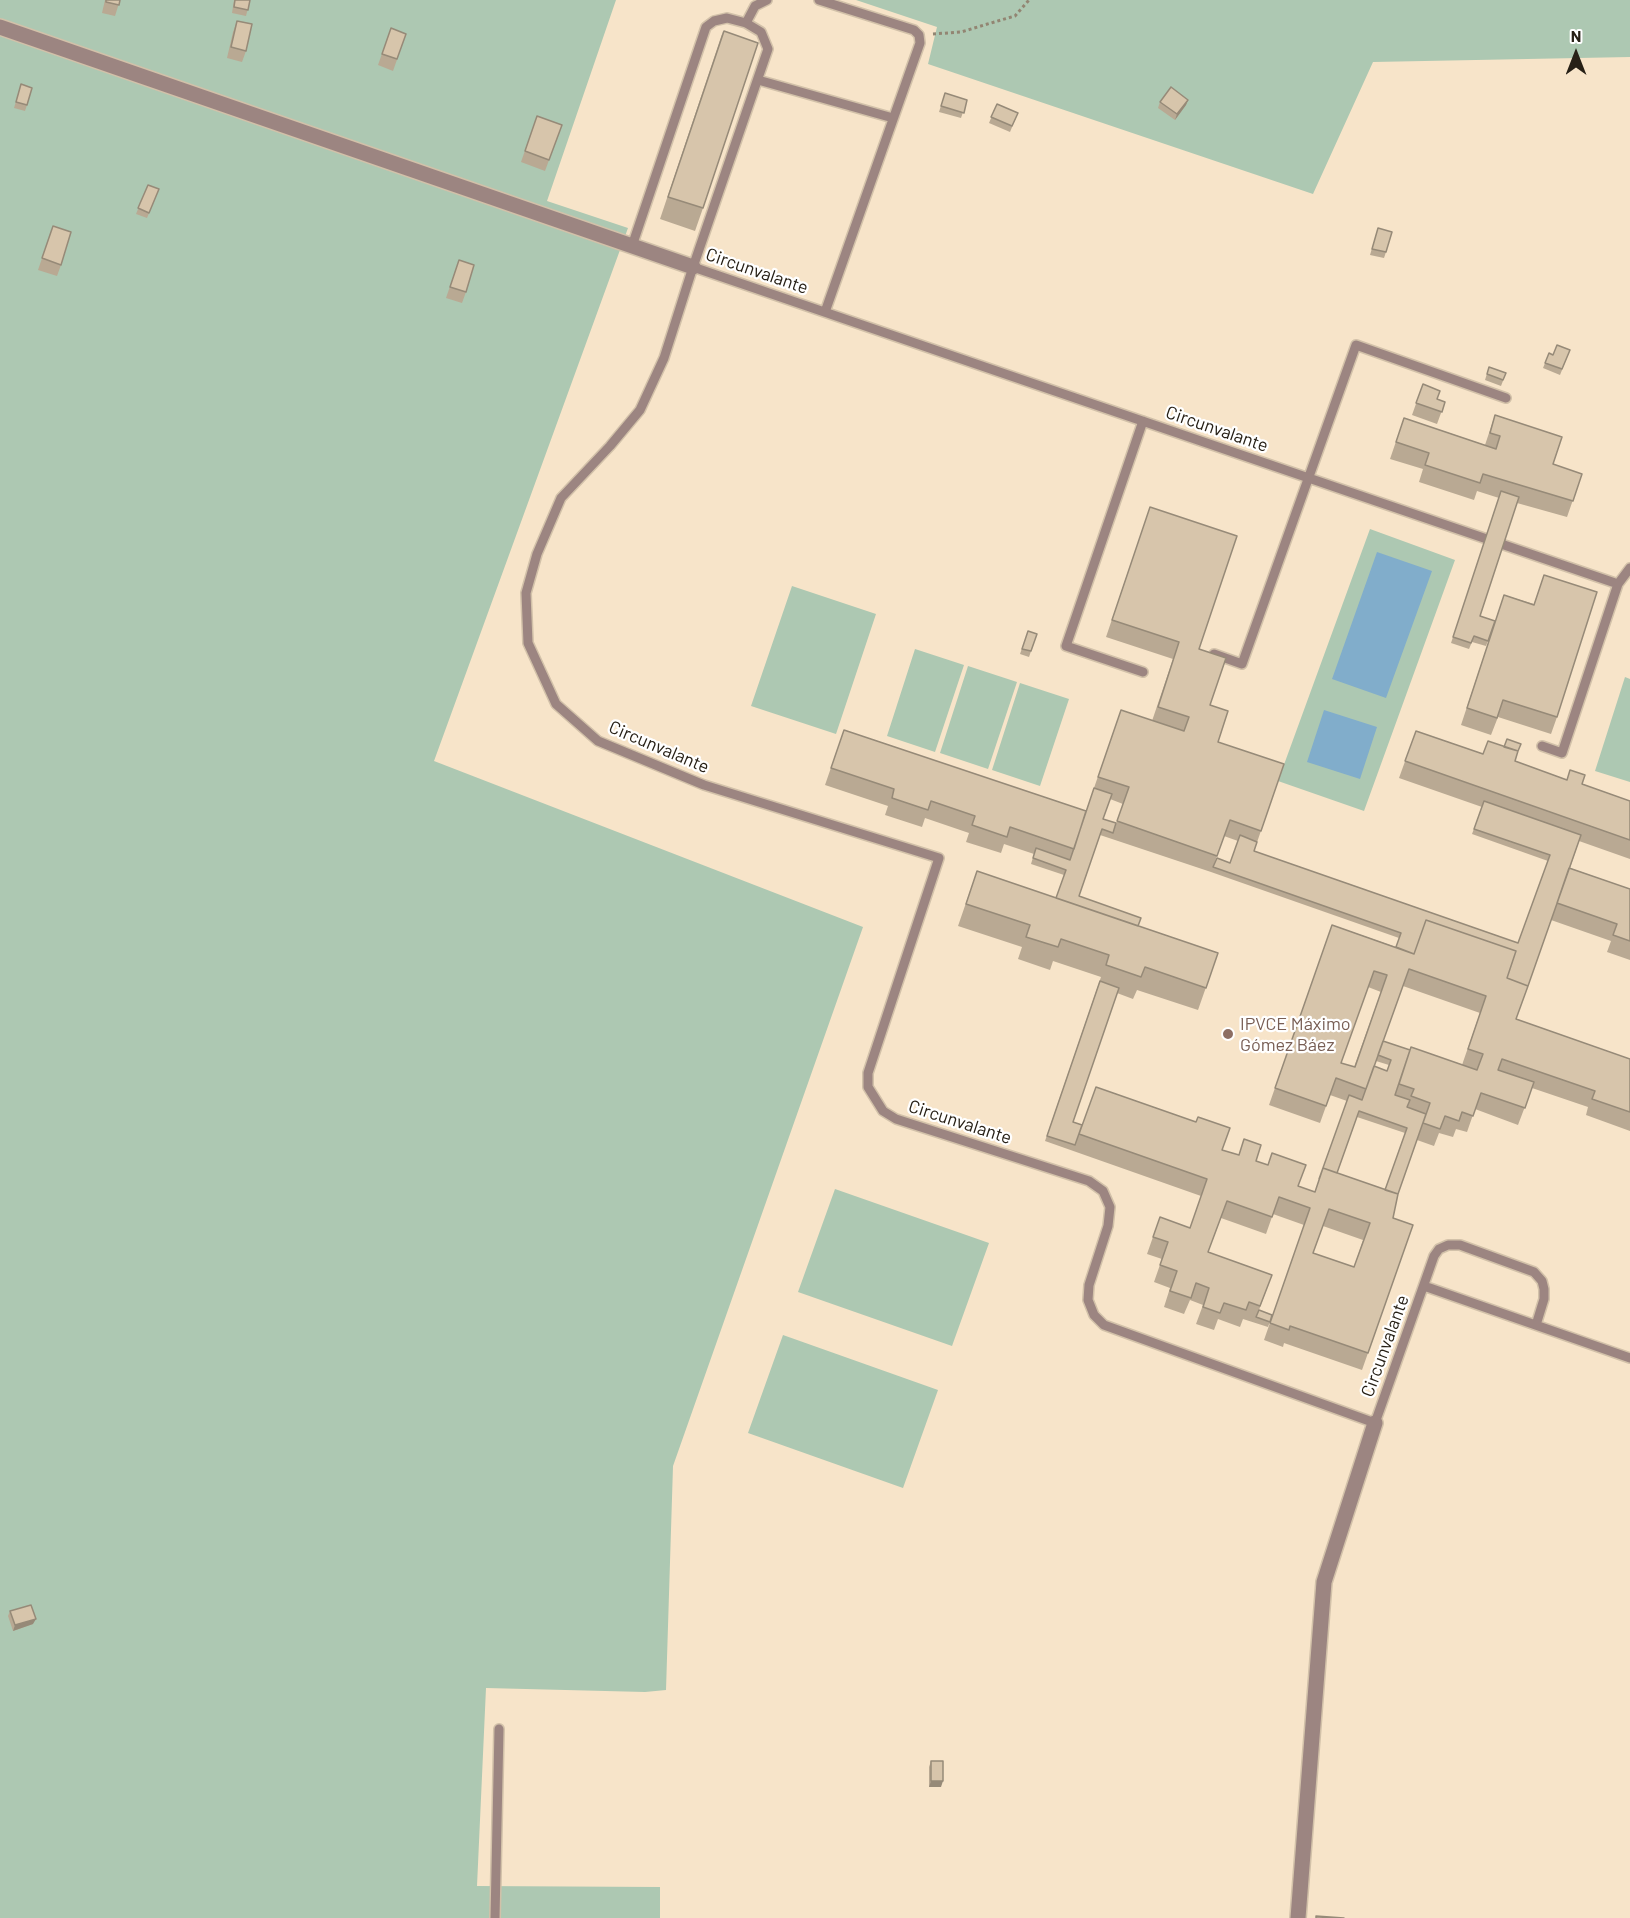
<!DOCTYPE html>
<meta charset="utf-8">
<style>
body{margin:0}
#map{position:relative;width:1630px;height:1918px;overflow:hidden;background:#f7e4c9;font-family:Barlow,sans-serif}
canvas{display:block}
.north{position:absolute;left:1546px;top:24px;width:60px;height:60px;-webkit-text-stroke:4px #fff;paint-order:stroke;rotate:0deg;font-size:16px;font-weight:700;line-height:24px;text-align:center;color:#272016}
.north::after{content:'';display:block;margin:auto;width:21px;height:27px;background:#272016;clip-path:polygon(50% 0,100% 100%,50% 72%,0 100%)}
</style>
<div id="map">
<canvas width="1630" height="1918"></canvas>
<div class="north">N</div>
</div>
<script>
const ctx = document.querySelector('canvas').getContext('2d');
ctx.lineJoin = 'round';
function fillPath(path, color) { ctx.fillStyle = color; ctx.fill(path, 'evenodd'); }
const shape = rows => new Path2D(rows.map(r => 'M' + r).join(''));
function strokePath(path, color, width, dash) { ctx.strokeStyle = color; ctx.lineWidth = width; ctx.lineCap = dash ? 'butt' : 'round'; ctx.setLineDash(dash || []); ctx.stroke(path); }
function label(font, color, halo, rows, align = 'center') {
  ctx.font = font + ' Barlow,sans-serif'; ctx.lineWidth = 4.5; ctx.setLineDash([]); ctx.textBaseline = 'middle'; ctx.strokeStyle = halo; ctx.fillStyle = color; for (const [text, x, y, turn = 0] of rows) {
    ctx.save(); ctx.translate(x, y); ctx.rotate((+turn || 0) * Math.PI / 180); ctx.textAlign = isNaN(turn) ? turn : align; if (halo) ctx.strokeText(text, 0, 0); ctx.fillText(text, 0, 0); ctx.restore();
  }
}
fillPath(shape([
 [0,0,616,0,547,201,628,228,434,761,863,927,673,1466,666,1690,645,1692,486,1688,477,1886,660,1887,660,1918,0,1918],
 [856,0,1630,0,1630,57,1373,62,1313,194,928,64,937,27],
 [1370,529,1455,560,1364,811,1278,781],
 [792,586,876,614,836,734,751,706],
 [915,649,964,665,935,752,887,736],
 [968,666,1017,682,988,769,940,753],
 [1625,677,1630,679,1630,782,1595,771],
 [1020,683,1069,699,1040,786,992,770],
 [835,1189,989,1243,952,1346,798,1292],
 [783,1335,938,1390,903,1488,748,1433]
]), '#adc8b2');
fillPath(shape([
 [1377,552,1432,571,1386,698,1332,679],
 [1324,710,1377,727,1360,779,1307,762]
]), '#81adcb');
const lane = shape([
 [819,0,914,30,919,35,920,43,825,312],
 [746,23,755,6,767,0],
 [758,80,893,118],
 [632,246,706,27,714,21,727,18,746,23,761,32,768,49,693,267],
 [1143,421,1066,646,1143,672],
 [1214,654,1242,664,1356,345,1506,398],
 [1542,746,1562,753,1618,584],
 [1424,1286,1630,1358],
 [1536,1325,1544,1299,1544,1289,1542,1281,1534,1272,1460,1245,1448,1245,1439,1249,1434,1256,1375,1423,1104,1325,1094,1315,1088,1300,1089,1285,1108,1226,1110,1207,1103,1191,1089,1181,896,1119,883,1111,868,1087,868,1073,939,858,704,785,598,741,556,704,528,643,526,593,537,554,561,498,610,446,640,410,664,358,693,267,1618,584,1630,568],
 [495,1918,499,1729]
]);
const street = shape([
 [0,27,693,267],
 [1298,1918,1324,1582,1375,1423]
]);
strokePath(lane, '#d2c1a9', 12);
strokePath(street, '#d2c1a9', 18);
strokePath(shape([
 [933,34,961,32,1001,20,1015,16,1029,0]
]), '#928572', 3, [3, 3]);
strokePath(lane, '#9c8581', 9);
strokePath(street, '#9c8581', 15);
fillPath(shape([
 [105,0,120,0,115,16,102,13],
 [234,0,250,0,246,16,232,13],
 [237,21,246,51,242,62,227,58,233,32],
 [391,28,406,34,393,71,378,65],
 [723,31,703,208,695,231,660,219],
 [21,84,27,105,25,111,14,108],
 [945,93,967,100,961,118,939,112],
 [1188,100,1186,105,1175,120,1158,108,1160,102],
 [997,104,1018,113,1010,132,989,123],
 [537,116,562,125,545,171,521,162],
 [148,185,159,189,147,218,136,214],
 [53,226,61,265,57,276,38,270],
 [1378,228,1386,252,1384,258,1370,255],
 [459,260,466,292,462,303,446,298],
 [1570,350,1560,375,1543,368,1549,353,1553,355],
 [1489,367,1506,373,1501,386,1485,380],
 [1423,384,1437,399,1445,402,1437,424,1412,415],
 [1495,415,1553,464,1582,474,1567,517,1517,503,1480,616,1495,621,1486,646,1472,642,1469,649,1451,643,1499,498,1477,491,1474,500,1419,482,1423,469,1390,459,1404,418,1485,445],
 [1150,507,1199,649,1218,742,1284,764,1254,851,1518,943,1548,861,1472,834,1482,807,1399,778,1416,731,1483,754,1515,761,1567,780,1582,784,1630,801,1630,859,1579,841,1570,868,1630,889,1630,960,1607,952,1611,941,1551,920,1516,1019,1630,1059,1630,1131,1586,1115,1588,1107,1532,1088,1518,1125,1475,1109,1467,1132,1456,1129,1453,1137,1439,1133,1434,1146,1417,1140,1398,1194,1393,1218,1413,1225,1362,1370,1284,1343,1283,1347,1264,1340,1304,1225,1273,1214,1266,1234,1221,1218,1208,1252,1272,1275,1259,1310,1272,1315,1268,1327,1243,1319,1240,1327,1218,1319,1214,1330,1196,1324,1203,1305,1190,1300,1184,1314,1164,1307,1170,1288,1154,1282,1162,1259,1147,1254,1160,1217,1190,1228,1201,1196,1045,1141,1101,977,1053,961,1050,970,1018,959,1022,947,958,926,977,871,1056,898,1064,875,1031,864,1034,854,1004,844,1001,853,966,842,969,833,925,818,922,827,885,815,888,806,825,785,844,730,1086,811,1121,710,1152,721,1173,659,1106,637],
 [1110,799,1123,804,1114,830,1103,819],
 [1100,835,1211,872,1213,867,1211,872,1399,938,1396,947,1332,925,1269,1105,1320,1123,1330,1095,1347,1101,1315,1192,1298,1186,1256,1161,1222,1150,1082,1125,1073,1122,1117,993,1133,999,1137,990,1198,1010,1218,953,1138,926,1079,896],
 [1224,836,1238,841,1230,863,1213,867],
 [1403,986,1480,1013,1462,1065,1410,1050,1383,1041],
 [1368,987,1381,992,1354,1067,1341,1063],
 [1376,1061,1389,1065,1387,1071,1374,1066],
 [1357,1117,1405,1133,1385,1190,1337,1173],
 [1323,1226,1363,1240,1354,1267,1313,1253],
 [1544,575,1557,717,1551,734,1498,717,1491,735,1461,725,1504,595,1534,604],
 [1028,631,1037,634,1029,657,1020,654],
 [10,1611,33,1624,13,1631,8,1616],
 [931,1761,941,1787,929,1787,929,1767]
]), '#b9a993');
fillPath(shape([
 [1188,100,1186,105,1175,120,1177,114],
 [36,1619,33,1624,13,1631,15,1625],
 [931,1781,943,1781,941,1787,929,1787]
]), '#968a78');
const building = shape([
 [106,0,120,0,119,5,106,2,106,0],
 [235,0,250,0,248,10,234,7,235,0],
 [237,21,252,24,246,51,231,47,237,21],
 [391,28,406,34,397,59,382,54,391,28],
 [724,31,758,43,703,208,668,197,724,31],
 [21,84,32,88,27,105,16,102,21,84],
 [1171,87,1188,100,1177,114,1160,102,1171,87],
 [945,93,967,100,964,113,941,106,945,93],
 [997,104,1018,113,1012,126,991,117,997,104],
 [537,116,562,125,549,160,525,151,537,116],
 [148,185,159,189,149,213,138,208,148,185],
 [53,226,71,232,61,265,42,258,53,226],
 [1378,228,1392,232,1386,252,1372,249,1378,228],
 [459,260,474,265,466,292,450,287,459,260],
 [1557,345,1570,350,1562,369,1545,363,1549,353,1553,355,1557,345],
 [1489,367,1506,373,1503,380,1487,374,1489,367],
 [1423,384,1440,391,1437,399,1445,402,1442,412,1416,403,1423,384],
 [1495,415,1562,437,1553,464,1582,474,1573,501,1483,474,1480,483,1425,465,1429,453,1396,442,1404,418,1496,449,1500,436,1490,433,1495,415],
 [1501,491,1519,497,1480,616,1495,621,1488,641,1474,636,1471,643,1453,637,1501,491],
 [1150,507,1237,536,1199,649,1226,658,1210,705,1228,711,1218,742,1284,764,1261,831,1230,820,1217,856,1117,821,1129,787,1098,777,1121,710,1184,731,1189,717,1158,707,1179,642,1112,620,1150,507],
 [1544,575,1597,592,1557,717,1503,700,1497,718,1467,708,1504,595,1534,605,1544,575],
 [1028,631,1037,634,1031,651,1022,649,1028,631],
 [844,730,1086,811,1074,849,1010,827,1007,837,972,825,975,816,931,801,928,810,892,798,894,789,831,768,844,730],
 [1416,731,1483,754,1488,741,1518,751,1515,761,1567,780,1570,770,1585,775,1582,784,1630,801,1630,840,1405,761,1416,731],
 [1507,739,1521,744,1518,751,1504,747,1507,739],
 [1094,788,1112,794,1103,819,1116,823,1113,833,1102,829,1079,896,1141,918,1138,926,1056,898,1066,870,1033,858,1036,848,1070,860,1094,788],
 [1484,801,1581,835,1528,986,1507,978,1516,951,1426,920,1414,954,1396,947,1401,933,1213,867,1217,858,1230,863,1240,835,1257,842,1254,851,1518,943,1550,855,1474,829,1484,801],
 [1569,868,1630,889,1630,941,1613,935,1617,924,1557,903,1569,868],
 [977,871,1218,953,1206,988,1145,967,1141,977,1106,965,1109,955,1061,939,1058,947,1026,937,1030,925,966,904,977,871],
 [1426,920,1516,951,1507,978,1528,986,1516,1019,1630,1059,1630,1112,1592,1099,1595,1091,1502,1059,1498,1070,1534,1082,1525,1108,1481,1093,1473,1116,1462,1112,1459,1121,1445,1116,1440,1129,1423,1123,1430,1103,1411,1096,1414,1089,1399,1084,1411,1047,1477,1070,1483,1054,1468,1049,1486,996,1409,969,1366,1089,1336,1078,1326,1106,1275,1088,1332,925,1414,954,1426,920],
 [1374,971,1387,975,1355,1067,1341,1063,1374,971],
 [1100,981,1119,988,1073,1122,1082,1125,1075,1145,1047,1136,1100,981],
 [1383,1041,1410,1050,1395,1095,1410,1100,1407,1107,1426,1114,1398,1194,1385,1190,1407,1128,1359,1111,1337,1173,1323,1168,1319,1179,1349,1095,1362,1100,1374,1066,1387,1071,1391,1060,1378,1055,1383,1041],
 [1096,1087,1196,1122,1198,1117,1230,1128,1222,1150,1239,1155,1244,1139,1261,1145,1256,1161,1268,1165,1272,1153,1306,1165,1298,1186,1315,1192,1323,1168,1398,1194,1393,1218,1413,1225,1368,1353,1290,1326,1289,1330,1270,1323,1310,1208,1279,1197,1272,1217,1227,1201,1208,1252,1272,1275,1260,1306,1249,1302,1246,1310,1224,1303,1220,1313,1203,1307,1209,1288,1196,1283,1191,1298,1170,1291,1177,1271,1160,1265,1168,1242,1153,1237,1160,1217,1190,1228,1207,1179,1079,1134,1096,1087],
 [1329,1209,1370,1223,1354,1267,1313,1253,1329,1209],
 [1259,1310,1272,1315,1270,1322,1256,1317,1259,1310],
 [31,1605,36,1619,15,1625,10,1611,31,1605],
 [931,1761,943,1761,943,1781,931,1781,931,1761],
 [1316,1916,1344,1918,1316,1918,1316,1916]
]);
fillPath(building, '#d7c5ab');
strokePath(building, '#968a78', 1.5);
for (const [x, y, r, color] of [
 [1228,1034,6,"#8d6e63"]
]) { const dot = new Path2D(); dot.arc(x, y, r, 0, 2 * Math.PI); ctx.fillStyle = color; ctx.fill(dot); strokePath(dot, '#fff', 2); }
label('18px', '#272016', '#fff', [
 ["Circunvalante",757,271,19],
 ["Circunvalante",1217,429,19],
 ["Circunvalante",659,747,23],
 ["Circunvalante",960,1122,18],
 ["Circunvalante",1385,1346,-70]
]);
label('18px', '#785e54', '#fff', [
 ["IPVCE Máximo",1240,1024],
 ["Gómez Báez",1240,1045]
], 'left');
</script>
